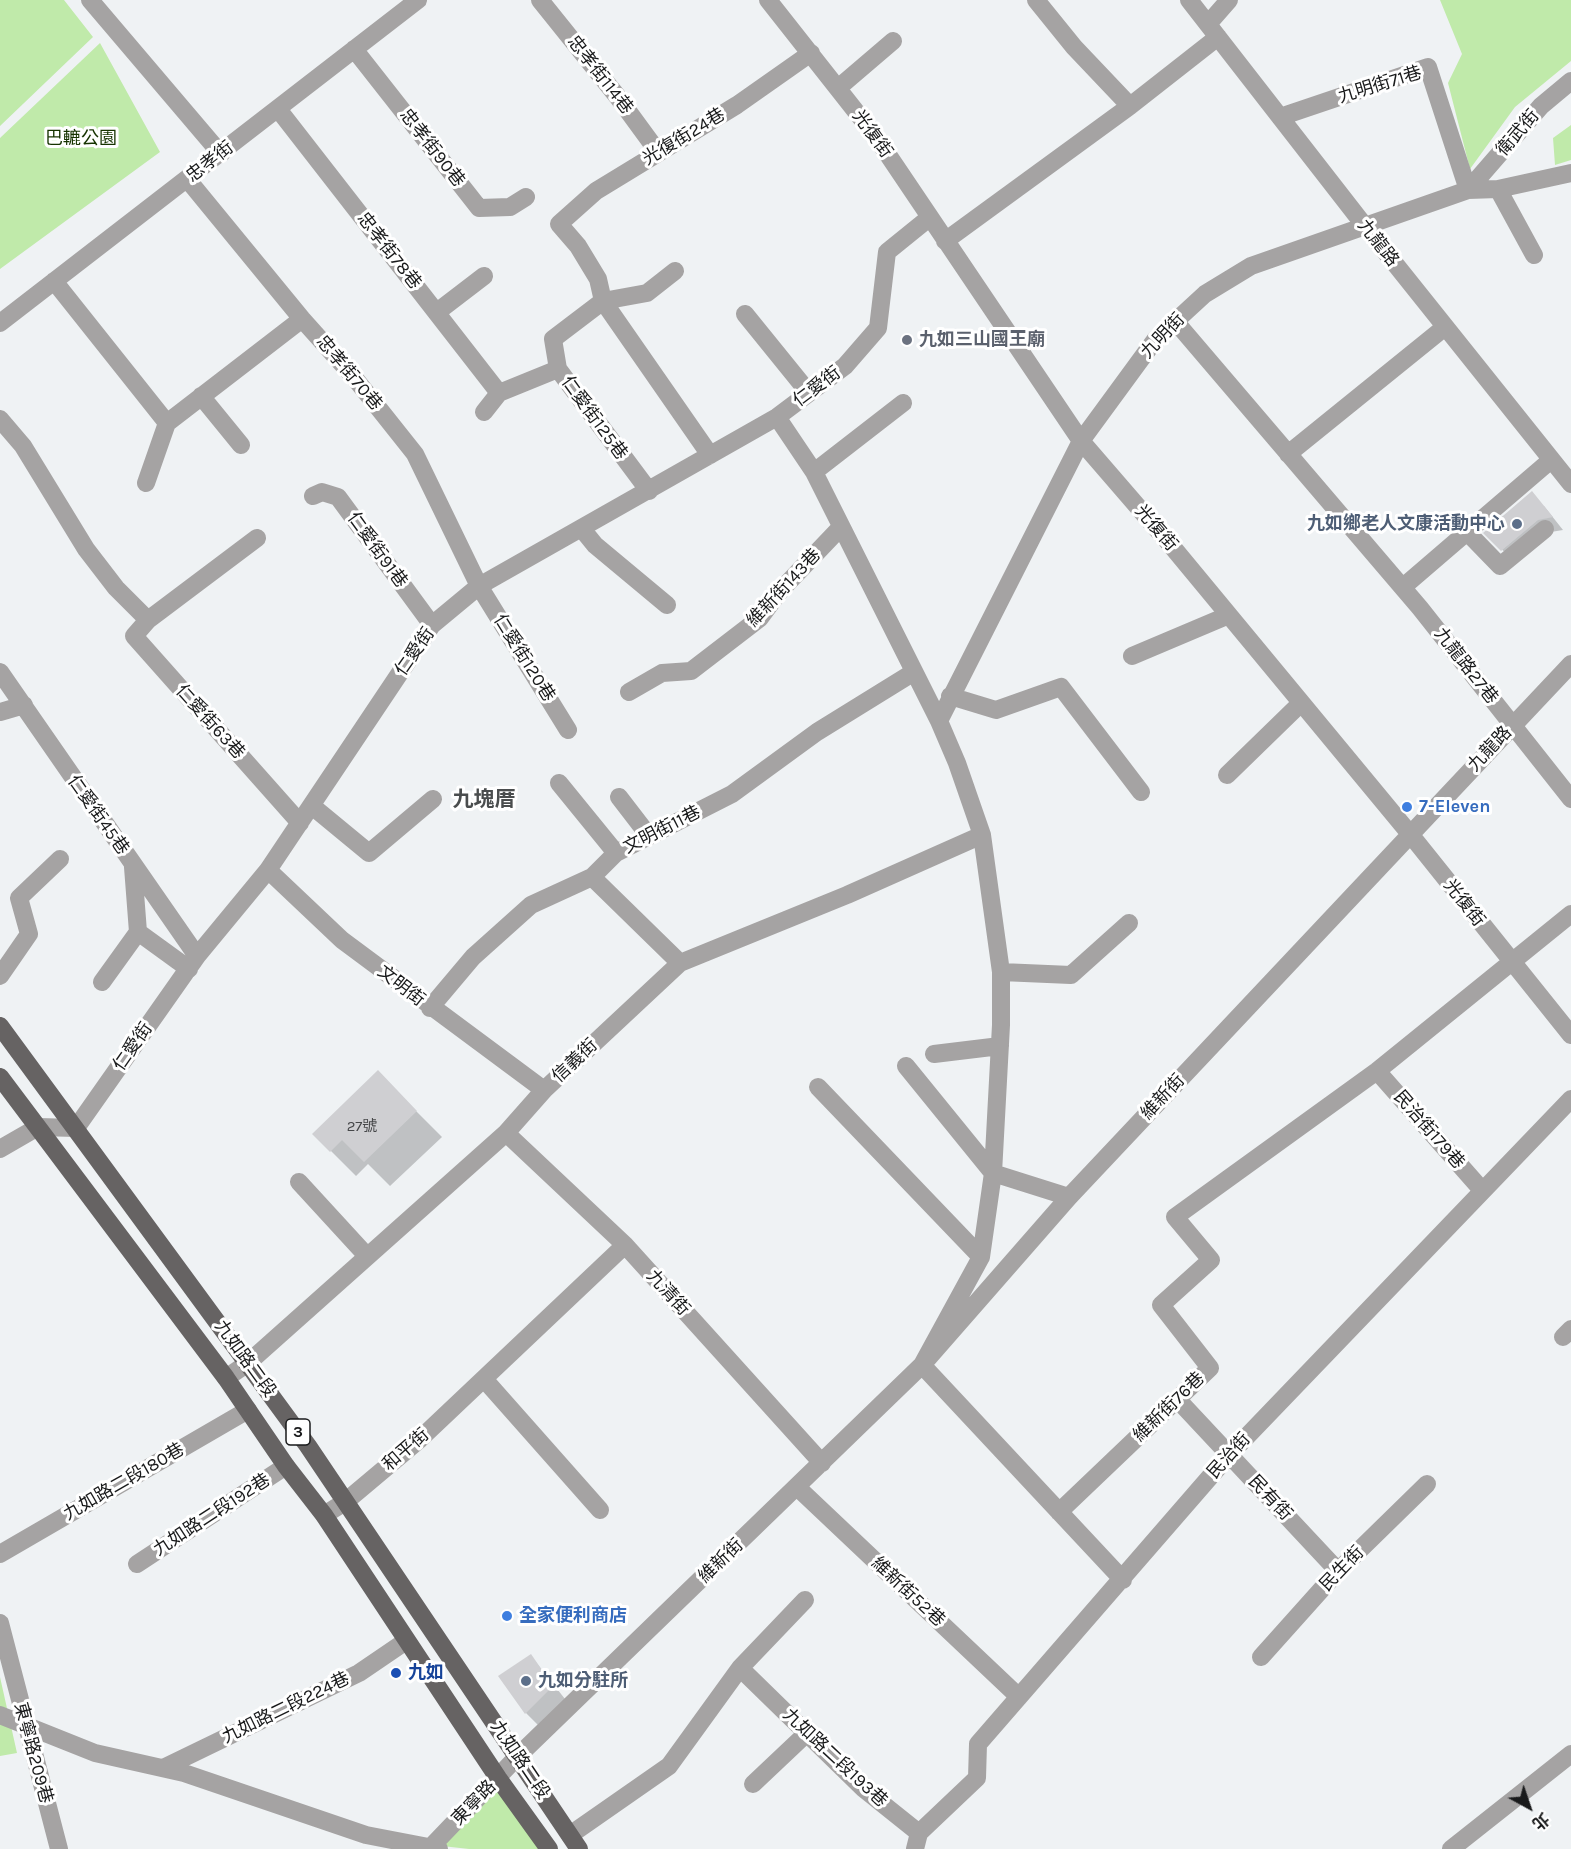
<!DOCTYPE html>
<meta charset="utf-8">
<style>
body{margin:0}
#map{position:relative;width:1571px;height:1849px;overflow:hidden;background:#eff2f4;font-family:Karla,"Noto Sans TC",sans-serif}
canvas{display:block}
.north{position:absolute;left:1499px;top:1777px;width:60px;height:60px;-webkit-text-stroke:4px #fff;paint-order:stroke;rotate:140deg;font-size:16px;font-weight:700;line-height:24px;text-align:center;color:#191a1b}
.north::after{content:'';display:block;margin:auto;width:21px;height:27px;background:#191a1b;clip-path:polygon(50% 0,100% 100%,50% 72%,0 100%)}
</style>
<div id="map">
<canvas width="1571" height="1849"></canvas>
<div class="north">北</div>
</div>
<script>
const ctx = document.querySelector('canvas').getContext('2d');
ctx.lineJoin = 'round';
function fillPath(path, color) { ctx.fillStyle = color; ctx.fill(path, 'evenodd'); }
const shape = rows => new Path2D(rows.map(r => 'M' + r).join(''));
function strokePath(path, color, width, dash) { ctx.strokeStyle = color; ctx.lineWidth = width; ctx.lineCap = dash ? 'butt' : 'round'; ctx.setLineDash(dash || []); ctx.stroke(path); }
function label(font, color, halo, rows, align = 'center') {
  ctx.font = font + ' Karla,"Noto Sans TC",sans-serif'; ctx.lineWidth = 6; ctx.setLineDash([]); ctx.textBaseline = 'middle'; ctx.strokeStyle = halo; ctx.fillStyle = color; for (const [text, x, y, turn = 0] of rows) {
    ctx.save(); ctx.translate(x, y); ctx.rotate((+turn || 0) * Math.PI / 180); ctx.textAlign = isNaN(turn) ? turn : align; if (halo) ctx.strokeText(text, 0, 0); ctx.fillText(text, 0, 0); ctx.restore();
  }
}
fillPath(shape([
 [0,0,64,0,93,37,0,126],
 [1440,0,1571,0,1571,61,1515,107,1470,169,1448,83,1462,54],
 [100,43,160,152,0,269,0,138],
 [1571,125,1571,160,1555,165,1553,138],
 [0,1677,17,1753,0,1756],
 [497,1787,539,1849,469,1849,442,1846]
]), '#c0eaaa');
fillPath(shape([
 [1544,506,1563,530,1551,532,1514,562,1486,533],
 [403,1098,442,1137,390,1186,368,1164,356,1176,314,1134],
 [531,1656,565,1699,538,1725,526,1713]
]), '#0003');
fillPath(shape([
 [1532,491,1553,517,1538,520,1501,551,1483,533],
 [378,1070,417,1111,364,1162,342,1140,330,1152,312,1134],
 [531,1654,553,1686,525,1714,498,1676]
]), '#cfcfd2');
strokePath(shape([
 [90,0,221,154],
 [540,0,617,96,658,152],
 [768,0,876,137,1081,441,1170,544,1410,834,1571,1035],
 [1036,0,1074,47,1130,106],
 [1189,0,1364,225,1571,484],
 [1208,24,1229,0],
 [354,49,479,208,510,207,526,197],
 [838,88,893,41],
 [278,109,499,393],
 [1280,117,1428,67,1468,190],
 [188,180,302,319,353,376,415,454,479,586,568,730],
 [1498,189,1534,255],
 [1468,190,1541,106,1571,81],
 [945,241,1130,106,1218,37],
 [54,281,167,423],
 [437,312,484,276],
 [745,314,809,393],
 [1175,321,1420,608,1571,799],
 [0,323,418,0],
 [201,396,241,445],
 [484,412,499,393,558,369],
 [0,419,23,446,86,549,116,588,148,620],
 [1288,454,1445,327],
 [710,455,603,301,598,279,578,246,559,224,596,191,737,105,811,53],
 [814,472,903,403],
 [146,483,167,423,302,319],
 [649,491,558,369,553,339,603,301,647,293,675,271],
 [313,496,322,492,338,497,432,625],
 [582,529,595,545,667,605],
 [1545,529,1500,566,1467,532,1551,460],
 [257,538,148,620,134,636,300,823],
 [1403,587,1467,532],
 [1132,656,1229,615],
 [0,672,197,956],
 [629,692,662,673,691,671,760,618,780,591,841,527],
 [950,696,996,710,1061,687,1141,792],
 [0,712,24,705],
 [939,721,1081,441,1155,340,1205,294,1251,266,1468,190,1498,189,1571,173],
 [1227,775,1301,703],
 [559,783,616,853],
 [619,797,649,836],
 [312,806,369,853,433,799],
 [133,867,138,932,189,969],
 [268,870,342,940,544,1090],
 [592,877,680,963],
 [1001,972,1071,975,1129,923],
 [0,976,29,934,19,898,60,859],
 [102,982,138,932],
 [430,1008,473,957,531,905,592,877,616,853,732,794,817,732,914,672],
 [934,1054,1000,1046],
 [906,1066,993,1173,1069,1197],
 [1377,1071,1481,1189],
 [818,1087,981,1257],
 [506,1133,625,1245,822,1463],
 [0,1149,38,1127,76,1128,197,956,268,870,432,625,479,586,777,417,845,366,878,328,887,252,929,218],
 [299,1182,366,1255],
 [1563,1337,1571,1329],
 [226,1378,248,1363,506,1133,544,1090,680,963,847,895,982,835],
 [484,1379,600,1510],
 [1178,1400,1338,1571],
 [798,1488,1019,1697],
 [1059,1512,1210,1368,1161,1305,1211,1260,1175,1217,1377,1071,1571,914],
 [324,1515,345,1502,420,1439,625,1245],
 [0,1554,248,1410],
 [137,1564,286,1466],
 [1123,1580,922,1365,1069,1197,1571,664],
 [0,1623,59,1849],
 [1261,1657,1338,1571,1427,1484],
 [740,1668,864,1789,919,1833,915,1849],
 [0,1715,95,1753,184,1773,366,1835,439,1849],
 [163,1768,359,1673,406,1641],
 [753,1784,807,1733],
 [919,1833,977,1778,978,1744,1229,1455,1571,1099],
 [570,1835,669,1766,740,1668,805,1600],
 [429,1849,518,1756,922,1365,981,1257,993,1173,1001,1025,1001,972,982,835,957,763,939,721,814,472,777,417],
 [1451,1849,1571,1754]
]), '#a5a3a3', 18);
strokePath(shape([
 [0,1026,308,1446,579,1849],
 [0,1077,226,1378,286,1466,324,1515,498,1778,549,1849]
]), '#666363', 18);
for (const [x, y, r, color] of [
 [907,340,6,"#6b7280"],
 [1517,524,6,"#5c6f8a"],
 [1407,807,6,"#3f7fe0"],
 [507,1616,6,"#3f7fe0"],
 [396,1673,6,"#1a4fb4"],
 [526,1681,6,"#5c6f8a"]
]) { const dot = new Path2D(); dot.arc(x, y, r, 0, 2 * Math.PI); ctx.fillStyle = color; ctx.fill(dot); strokePath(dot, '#fff', 2); }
label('15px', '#464749', null, [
 ["27號",362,1127]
]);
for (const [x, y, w] of [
 [298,1432,24]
]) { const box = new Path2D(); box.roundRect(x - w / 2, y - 13, w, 26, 4.5); ctx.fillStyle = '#fff'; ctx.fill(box); strokePath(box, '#191a1b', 1.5); }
label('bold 16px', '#191a1b', null, [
 ["3",298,1432]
]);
label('18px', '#191a1b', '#fff', [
 ["忠孝街114巷",600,75,52],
 ["九明街71巷",1380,85,-17],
 ["衛武街",1518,133,-49],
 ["光復街",872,134,54],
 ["光復街24巷",684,137,-31],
 ["忠孝街90巷",432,148,52],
 ["忠孝街",210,162,-38],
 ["九龍路",1378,243,52],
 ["忠孝街78巷",389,251,52],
 ["九明街",1163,336,-47],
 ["忠孝街70巷",349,373,50],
 ["仁愛街",817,387,-37],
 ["仁愛街125巷",594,418,54],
 ["光復街",1156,528,49],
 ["仁愛街91巷",377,550,54],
 ["維新街143巷",784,588,-47],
 ["仁愛街",415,652,-55],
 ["仁愛街120巷",524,658,58],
 ["九龍路27巷",1466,666,52],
 ["仁愛街63巷",210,722,48],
 ["九龍路",1490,749,-47],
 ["仁愛街45巷",98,815,55],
 ["文明街11巷",662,830,-27],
 ["光復街",1464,903,52],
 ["文明街",401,986,38],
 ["仁愛街",133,1047,-55],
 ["信義街",575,1061,-43],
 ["維新街",1163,1097,-47],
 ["民治街179巷",1429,1130,49],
 ["九清街",668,1293,48],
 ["九如路二段",245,1359,54],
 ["維新街76巷",1169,1407,-44],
 ["和平街",406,1450,-41],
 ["民治街",1229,1456,-48],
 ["九如路二段180巷",124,1482,-30],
 ["民有街",1270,1498,47],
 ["九如路二段192巷",212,1515,-33],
 ["維新街",721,1561,-44],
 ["民生街",1342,1569,-46],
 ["維新街52巷",908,1592,43],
 ["九如路二段224巷",286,1708,-26],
 ["東寧路209巷",33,1753,75],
 ["九如路二段193巷",835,1758,43],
 ["九如路二段",520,1760,56],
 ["東寧路",474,1803,-46]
]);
label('18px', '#163300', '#fff', [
 ["巴轆公園",81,139]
]);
label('bold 18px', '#5b616d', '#fff', [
 ["九如三山國王廟",919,340]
], 'left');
label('bold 18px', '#4e5e75', '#fff', [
 ["九如鄉老人文康活動中心",1505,524],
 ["九如分駐所",538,1681,"left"]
], 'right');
label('bold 18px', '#366cbe', '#fff', [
 ["7-Eleven",1419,807],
 ["全家便利商店",519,1616]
], 'left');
label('bold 18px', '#164399', '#fff', [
 ["九如",408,1673]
], 'left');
label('bold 21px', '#4a4d4e', '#fff', [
 ["九塊厝",484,800]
]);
</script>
